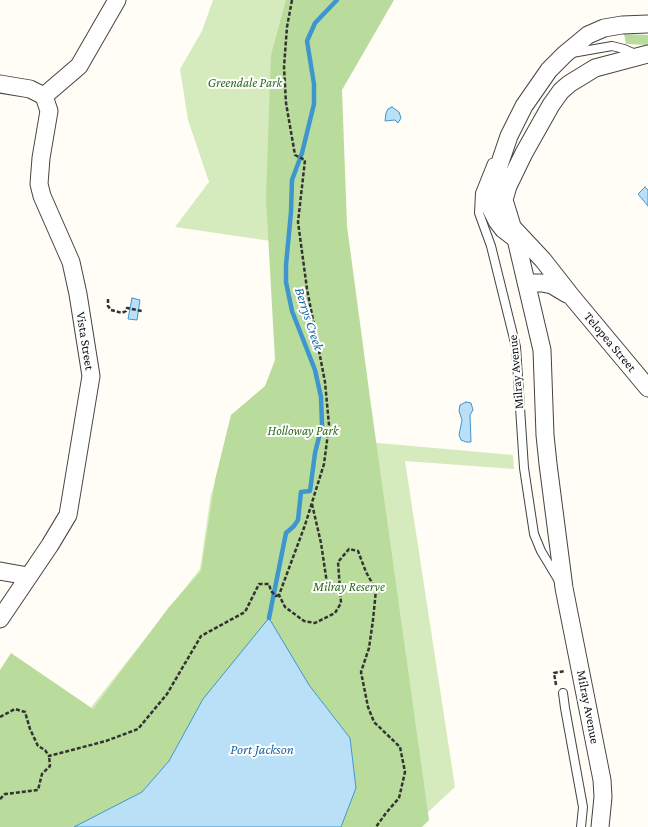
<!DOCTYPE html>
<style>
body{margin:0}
canvas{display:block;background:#fffdf5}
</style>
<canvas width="648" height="827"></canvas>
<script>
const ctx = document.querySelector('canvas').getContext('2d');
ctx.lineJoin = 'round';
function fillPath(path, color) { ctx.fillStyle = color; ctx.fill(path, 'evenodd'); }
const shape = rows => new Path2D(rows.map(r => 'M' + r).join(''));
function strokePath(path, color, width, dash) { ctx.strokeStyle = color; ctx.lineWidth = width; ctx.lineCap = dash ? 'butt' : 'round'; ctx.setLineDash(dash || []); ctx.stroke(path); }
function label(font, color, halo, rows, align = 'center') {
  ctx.font = font + ' "Crimson Pro",serif'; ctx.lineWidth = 4; ctx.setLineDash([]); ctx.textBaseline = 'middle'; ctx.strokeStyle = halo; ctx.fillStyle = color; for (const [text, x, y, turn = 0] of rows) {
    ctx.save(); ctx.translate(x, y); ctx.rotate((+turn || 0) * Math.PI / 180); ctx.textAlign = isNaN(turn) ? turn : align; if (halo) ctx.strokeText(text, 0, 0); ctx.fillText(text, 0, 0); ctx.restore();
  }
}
fillPath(shape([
 [213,0,328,0,314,13,367,442,513,455,514,469,405,461,455,787,412,827,333,827,368,782,354,747,346,735,341,713,278,607,0,827,68,731,92,706,200,569,211,494,234,431,297,368,278,242,175,227,209,182,188,120,180,69,202,31]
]), '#d5ebbd');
fillPath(shape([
 [286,0,394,0,342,90,347,226,370,398,429,820,422,827,341,827,356,788,350,738,309,685,203,699,169,761,142,792,74,827,0,827,0,670,11,653,93,709,169,607,201,571,215,480,231,415,265,386,275,360,266,198,271,55],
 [624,34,648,35,648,45,626,44]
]), '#b9dc9c');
const water = shape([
 [392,107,399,112,401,118,398,123,395,120,385,121,386,113,388,109,392,107],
 [645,187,648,190,648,206,638,194,645,187],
 [132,298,140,300,137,320,128,319,132,298],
 [466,402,471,403,473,410,470,415,471,442,466,442,461,440,459,435,462,420,459,411,460,405,466,402],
 [269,618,309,685,350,738,356,788,341,827,74,827,142,792,169,761,203,699,269,618]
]);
fillPath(water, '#b9e0f7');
strokePath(water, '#3f96cf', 1);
strokePath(shape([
 [269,618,286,533,294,526,298,520,301,492,310,491,315,453,322,425,321,397,315,370,292,311,286,282,286,265,291,212,292,180,302,153,314,104,314,84,307,41,315,23,337,0]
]), '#3f96cf', 4.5);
const lane = shape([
 [572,53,612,46,624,49,638,55],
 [492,163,480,193,479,213,491,246,516,347,524,468,534,534,541,551,559,581],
 [563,693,565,708,583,807,581,827]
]);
const street = shape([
 [0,84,30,89,44,96,49,111,41,158,39,184,42,196,71,262,78,294,91,376,68,515,50,545,0,619],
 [44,96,79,66,117,0],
 [514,229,543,260,572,297,648,388],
 [516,239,503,229,497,221,491,209,490,198,493,183,509,136,524,106,549,70,565,54,588,35,604,28,622,25,648,24],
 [526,283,542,283,552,285,567,294],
 [0,571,28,576],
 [600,827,603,797,602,780,564,588,548,464,545,435,542,350,516,239,504,200,508,186,524,153,551,105,561,91,569,84,595,68,648,54]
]);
strokePath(lane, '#444', 10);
strokePath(street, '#444', 19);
strokePath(shape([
 [292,0,287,27,284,67,286,103,295,155,305,160,298,222,307,289,325,382,329,425,324,464,305,525,279,595,285,607,304,621,315,623,335,613,341,603,338,562,349,549,358,551,366,572,376,590,373,620,369,648,361,672,368,707,374,722,400,747,405,772,399,798,386,813,376,827],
 [108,299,108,306,111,310,122,313,126,311,127,308,142,311],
 [312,504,321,543,328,590,340,592],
 [556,685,554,673,565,671],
 [0,717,15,709,25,712,30,729,38,746,45,750,49,756,106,741,138,729,167,694,201,636,245,612,259,584,269,584,271,591,276,596,279,595],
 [0,799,5,794,38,790,42,774,50,766,49,756]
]), '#333', 2.5, [4, 2]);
strokePath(lane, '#fff', 8);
strokePath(street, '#fff', 17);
label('italic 13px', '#2f6b1f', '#fff', [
 ["Greendale Park",245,83],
 ["Holloway Park",303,431],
 ["Milray Reserve",349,587]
]);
label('13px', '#111', '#fff', [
 ["Vista Street",85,341,81],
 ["Telopea Street",610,342,50],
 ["Milray Avenue",516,372,-95],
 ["Milray Avenue",588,707,79]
]);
label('italic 14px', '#1768a6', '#fff', [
 ["Berrys Creek",309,319,72],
 ["Port Jackson",262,750]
]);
</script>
